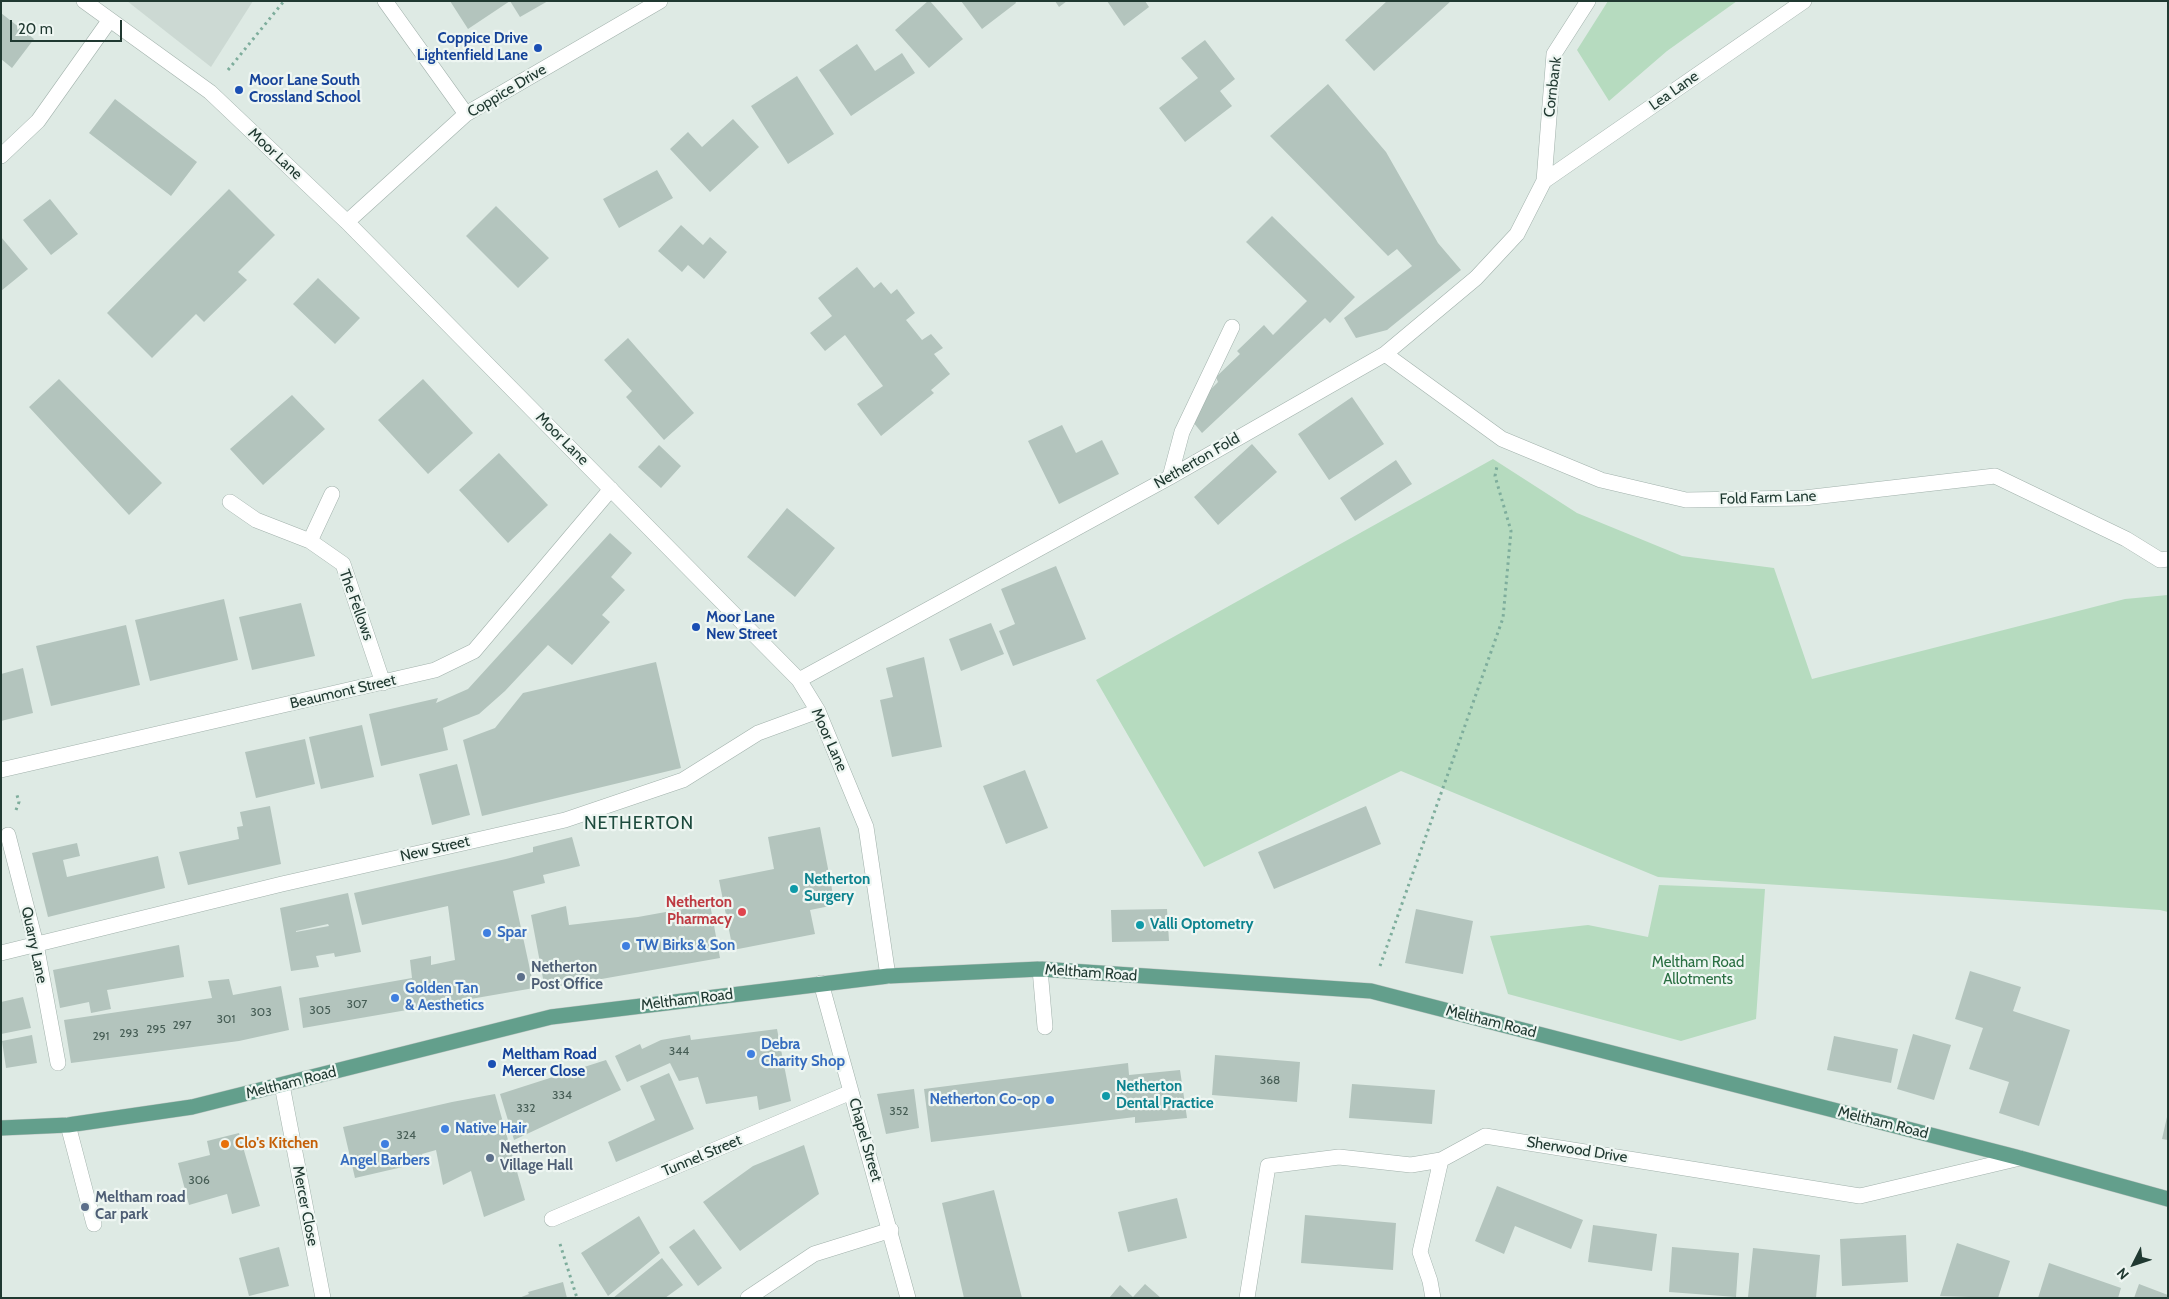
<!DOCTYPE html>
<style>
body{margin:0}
#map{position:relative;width:2169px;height:1299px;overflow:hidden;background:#deeae4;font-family:Cabin,sans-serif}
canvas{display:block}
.frame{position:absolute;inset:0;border:2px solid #203931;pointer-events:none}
.north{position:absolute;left:2109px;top:1239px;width:50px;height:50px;-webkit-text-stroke:4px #eef6f2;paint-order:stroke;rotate:229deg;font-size:14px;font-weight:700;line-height:20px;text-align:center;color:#203931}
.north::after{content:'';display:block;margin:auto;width:18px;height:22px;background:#203931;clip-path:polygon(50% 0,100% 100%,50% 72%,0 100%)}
.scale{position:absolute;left:10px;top:20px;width:112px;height:22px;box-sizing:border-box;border:2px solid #203931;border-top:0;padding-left:6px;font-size:15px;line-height:18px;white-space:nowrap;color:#203931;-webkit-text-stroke:4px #eef6f2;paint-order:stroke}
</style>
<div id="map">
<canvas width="2169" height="1299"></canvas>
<div class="frame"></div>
<div class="north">N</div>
<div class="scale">20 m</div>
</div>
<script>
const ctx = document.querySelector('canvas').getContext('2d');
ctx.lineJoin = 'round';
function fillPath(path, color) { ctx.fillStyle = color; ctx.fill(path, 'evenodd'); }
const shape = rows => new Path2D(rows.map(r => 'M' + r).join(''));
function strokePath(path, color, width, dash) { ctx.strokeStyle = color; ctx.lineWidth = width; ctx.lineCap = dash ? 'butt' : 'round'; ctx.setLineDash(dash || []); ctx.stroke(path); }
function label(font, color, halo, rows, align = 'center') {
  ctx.font = font + ' Cabin,sans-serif'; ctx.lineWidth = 4.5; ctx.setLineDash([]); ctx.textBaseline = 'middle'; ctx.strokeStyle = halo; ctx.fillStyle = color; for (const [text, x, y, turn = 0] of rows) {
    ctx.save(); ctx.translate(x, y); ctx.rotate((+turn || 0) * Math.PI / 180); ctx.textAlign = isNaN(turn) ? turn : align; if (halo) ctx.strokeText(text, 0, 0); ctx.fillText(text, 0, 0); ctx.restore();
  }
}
fillPath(shape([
 [127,1,253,1,211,67]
]), '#ccd9d3');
fillPath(shape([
 [1608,1,1737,1,1667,51,1609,101,1577,50],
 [1493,459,1577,513,1682,556,1774,568,1812,679,2125,599,2168,595,2168,912,2160,910,1658,877,1401,771,1204,867,1096,680],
 [1659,885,1765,889,1756,1019,1681,1041,1508,994,1490,936,1588,925,1648,937]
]), '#b6dbbf');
fillPath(shape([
 [450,1,548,1,520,17,510,1,468,29],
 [928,1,930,1,963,39,929,68,895,30],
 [961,1,1015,1,1016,3,982,29],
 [1055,1,1067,1,1059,7],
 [1107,1,1145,1,1149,7,1124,26],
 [1387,1,1451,1,1374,71,1345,40],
 [1,13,34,39,12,68,1,59],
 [1205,40,1235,79,1220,91,1232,106,1185,142,1159,108,1198,78,1181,58],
 [857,44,875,71,902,53,915,73,851,116,819,70],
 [797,76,834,134,788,164,751,106],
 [1328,84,1386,152,1438,243,1461,270,1387,330,1356,338,1344,318,1412,266,1397,249,1388,256,1270,136],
 [115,99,197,162,171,196,89,133],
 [733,119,759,147,710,192,670,149,688,132,702,147],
 [657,170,673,198,619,228,603,199],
 [229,189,275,235,238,272,247,280,204,322,196,314,152,358,107,313],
 [50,199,78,234,51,255,23,220],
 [496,206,549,258,518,288,466,236],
 [1272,216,1355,297,1330,323,1325,318,1202,433,1193,422,1205,395,1218,382,1216,377,1240,354,1237,351,1264,325,1273,335,1307,301,1246,242],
 [681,225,703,245,710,237,727,252,704,279,688,265,682,272,658,251],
 [1,237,28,269,1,291],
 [857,267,874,288,881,282,891,294,897,289,915,313,906,320,922,340,931,334,943,348,934,354,950,374,931,390,934,393,881,436,857,404,883,386,845,335,825,351,810,333,832,316,818,298],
 [318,278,360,318,335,344,293,304],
 [628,338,694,413,664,440,626,397,632,391,604,360],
 [59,379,162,483,129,515,29,407],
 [423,379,473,433,428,474,378,420],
 [292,395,325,429,263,485,230,449],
 [1352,397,1384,444,1329,480,1298,434],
 [1062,425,1076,453,1102,440,1119,474,1059,504,1028,441],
 [1252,444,1277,472,1218,525,1194,497],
 [659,445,681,466,661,488,638,467],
 [499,453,548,505,508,543,459,490],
 [1396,460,1412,484,1355,521,1340,498],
 [787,508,835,548,795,597,747,557],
 [610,533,632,553,611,577,625,590,602,615,610,622,572,665,548,645,505,691,479,714,443,728,448,750,381,766,369,714,438,698,436,703,468,689],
 [1056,566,1086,639,1013,666,999,631,1015,624,1001,589],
 [224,599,238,660,150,681,135,620],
 [301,603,315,656,252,670,239,617],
 [991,623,1004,654,961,671,949,639],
 [126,625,140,685,51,706,36,646],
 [924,657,942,747,892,757,880,700,893,697,886,668],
 [656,662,681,768,482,816,463,740,495,728,523,693],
 [23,668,33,713,1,721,1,674],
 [362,725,374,777,321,789,309,737],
 [305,739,315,784,256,798,245,752],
 [457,764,470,815,432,825,419,774],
 [1025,770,1048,828,1006,844,983,786],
 [270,806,281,864,188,885,179,852,239,839,237,827,243,826,240,812],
 [1366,806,1381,844,1274,889,1258,852],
 [820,827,835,905,810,910,815,934,733,950,719,880,774,869,768,837],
 [572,837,580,866,543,875,545,883,513,891,534,988,303,1028,299,998,412,978,410,960,431,956,431,965,455,960,448,906,362,925,354,893,506,859,533,852,533,847],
 [77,843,80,856,63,860,67,877,158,856,165,888,48,917,32,853],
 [348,893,361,952,335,957,334,953,316,956,319,967,291,971,280,908],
 [328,924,329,926,296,932,296,931],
 [710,904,720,958,545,989,531,915,566,906,569,925,638,917],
 [1167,909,1169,941,1112,942,1111,910],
 [1416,909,1473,921,1463,974,1405,963],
 [179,945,184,977,107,990,111,1009,91,1013,89,1002,60,1008,53,970],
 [1970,971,2021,987,2013,1011,2070,1030,2039,1126,1999,1113,2009,1082,1969,1069,1983,1028,1955,1019],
 [229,979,233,995,281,986,289,1030,239,1041,71,1063,64,1020,212,998,208,981],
 [23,997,31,1028,1,1034,1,1002],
 [777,1029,791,1101,759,1110,757,1096,706,1104,698,1077,679,1081,670,1063,627,1082,615,1056,640,1044,642,1049,661,1040,690,1035,691,1040],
 [1913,1034,1951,1045,1934,1100,1897,1089],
 [32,1035,37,1063,6,1068,2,1041],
 [1834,1036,1898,1049,1891,1083,1827,1070],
 [1215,1055,1300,1062,1297,1102,1212,1095],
 [606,1060,621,1090,514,1140,500,1094],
 [1128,1063,1129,1075,1180,1070,1187,1118,1135,1123,1135,1117,931,1142,924,1089],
 [669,1073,694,1129,616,1162,608,1142,655,1120,640,1086],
 [1352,1084,1435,1090,1432,1124,1349,1118],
 [914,1089,919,1128,886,1134,877,1094],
 [495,1094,525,1200,484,1217,471,1171,443,1185,436,1150,422,1154,424,1162,355,1178,343,1127,452,1102],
 [2167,1117,2168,1117,2168,1140,2162,1139],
 [239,1133,260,1206,232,1214,227,1194,189,1205,178,1163,210,1155,207,1141],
 [804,1145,819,1194,740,1251,703,1202,753,1166],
 [1497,1186,1583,1220,1571,1249,1515,1226,1504,1254,1475,1241],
 [994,1190,1022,1298,964,1298,942,1203],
 [1177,1198,1187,1238,1128,1252,1118,1212],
 [1305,1215,1396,1223,1393,1270,1301,1263],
 [639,1216,660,1253,608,1296,581,1253],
 [1593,1225,1657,1234,1652,1271,1588,1262],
 [694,1229,722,1268,698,1286,669,1247],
 [1906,1235,1908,1282,1842,1286,1840,1239],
 [1957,1243,2010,1261,1998,1298,1940,1296],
 [279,1247,289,1286,249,1296,239,1258],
 [1672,1247,1739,1253,1736,1297,1669,1292],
 [1753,1248,1820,1255,1816,1298,1748,1297],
 [662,1258,683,1285,665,1298,613,1298],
 [2049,1263,2121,1288,2118,1298,2038,1298],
 [563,1282,567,1298,519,1298,529,1294,528,1292],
 [1145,1284,1161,1298,1109,1298,1120,1285,1133,1297],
 [2139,1284,2168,1295,2168,1298,2134,1298]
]), '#b3c4bd');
const minor = shape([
 [84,1,210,92,347,222,799,680,818,711,866,827,888,976],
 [385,1,466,114],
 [1,156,38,121,109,21],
 [1544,181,1804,1],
 [347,222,466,114,660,1],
 [1385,354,1502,439,1601,480,1686,500,1804,498,1995,476,2126,539,2160,560,2168,559],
 [1170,477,1182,432,1232,327],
 [230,502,256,520,310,541,343,564,383,683],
 [310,541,332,494],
 [799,680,1170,477,1385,354,1476,278,1517,234,1544,181,1554,54,1588,1],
 [1,770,435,670,474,651,611,489],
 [8,835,36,944,58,1063],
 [1,953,282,884,565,820,683,780,758,733,818,711],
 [1040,969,1045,1027],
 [821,983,908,1298],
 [282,1085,323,1298],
 [68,1125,94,1224],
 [552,1219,851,1092],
 [748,1298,814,1254,891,1230],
 [1247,1298,1268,1166,1339,1157,1411,1165,1441,1160,1485,1136,1860,1196,2020,1158],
 [1433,1298,1430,1281,1420,1252,1441,1160]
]);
const major = shape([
 [1,1128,68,1125,192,1107,551,1017,888,976,1040,969,1371,991,2020,1158,2168,1199]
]);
strokePath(minor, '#a1b1ab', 16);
strokePath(major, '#bcc4c1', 16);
strokePath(shape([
 [228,70,284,1],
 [16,810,19,802,17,795],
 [1380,966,1503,618,1511,531,1495,476,1497,466],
 [560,1244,577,1298]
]), '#7ead9c', 3, [2.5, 4]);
strokePath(minor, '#fff', 15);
strokePath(major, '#639f8c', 15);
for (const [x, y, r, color] of [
 [538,48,5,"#1a4fb4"],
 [239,90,5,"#1a4fb4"],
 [696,627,5,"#1a4fb4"],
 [794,889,5,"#0f9aa8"],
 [742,912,5,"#e0444e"],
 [1140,925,5,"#0f9aa8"],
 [487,933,5,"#3f7fe0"],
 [626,946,5,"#3f7fe0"],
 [521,977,5,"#5c6f8a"],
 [395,998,5,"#3f7fe0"],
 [751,1054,5,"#3f7fe0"],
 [492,1064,5,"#1a4fb4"],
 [1106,1096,5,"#0f9aa8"],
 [1050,1100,5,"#3f7fe0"],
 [445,1129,5,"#3f7fe0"],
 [225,1144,5,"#e8710a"],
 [385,1144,5,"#3f7fe0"],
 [490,1158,5,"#5c6f8a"],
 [85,1207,5,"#5c6f8a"]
]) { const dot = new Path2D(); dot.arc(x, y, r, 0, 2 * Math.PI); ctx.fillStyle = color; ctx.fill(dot); strokePath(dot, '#eef6f2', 2); }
label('12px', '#455c54', null, [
 ["307",357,1004],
 ["305",320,1010],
 ["303",261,1012],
 ["301",226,1019],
 ["297",182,1025],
 ["295",156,1029],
 ["293",129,1033],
 ["291",101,1036],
 ["344",679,1051],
 ["368",1270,1080],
 ["334",562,1095],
 ["332",526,1108],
 ["352",899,1111],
 ["324",406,1135],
 ["306",199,1180]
]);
label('bold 15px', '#164399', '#eef6f2', [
 ["Coppice Drive",528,39,"right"],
 ["Lightenfield Lane",528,56,"right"],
 ["Moor Lane South",249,81],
 ["Crossland School",249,98],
 ["Moor Lane",706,618],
 ["New Street",706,635],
 ["Meltham Road",502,1055],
 ["Mercer Close",502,1072]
], 'left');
label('15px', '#203931', '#eef6f2', [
 ["Cornbank",1553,87,-83],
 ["Coppice Drive",507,91,-31],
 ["Lea Lane",1674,91,-35],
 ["Moor Lane",275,154,43],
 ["Moor Lane",562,439,45],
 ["Netherton Fold",1197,461,-30],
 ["Fold Farm Lane",1768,498,-2],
 ["The Fellows",356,605,70],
 ["Beaumont Street",343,692,-13],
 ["Moor Lane",829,740,66],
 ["New Street",435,849,-13],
 ["Quarry Lane",34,945,78],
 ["Meltham Road",1091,973,4],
 ["Meltham Road",687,1000,-7],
 ["Meltham Road",1491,1022,14],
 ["Meltham Road",291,1083,-14],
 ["Meltham Road",1883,1123,14],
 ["Chapel Street",865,1140,74],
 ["Sherwood Drive",1577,1150,9],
 ["Tunnel Street",702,1156,-23],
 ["Mercer Close",305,1206,79]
]);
label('bold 15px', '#0d838f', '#eef6f2', [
 ["Netherton",804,880],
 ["Surgery",804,897],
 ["Valli Optometry",1150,925],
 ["Netherton",1116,1087],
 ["Dental Practice",1116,1104]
], 'left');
label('bold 15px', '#be3a42', '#eef6f2', [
 ["Netherton",732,903],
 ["Pharmacy",732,920]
], 'right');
label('bold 15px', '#366cbe', '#eef6f2', [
 ["Spar",497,933],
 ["TW Birks & Son",636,946],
 ["Golden Tan",405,989],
 ["& Aesthetics",405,1006],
 ["Debra",761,1045],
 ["Charity Shop",761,1062],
 ["Netherton Co-op",1040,1100,"right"],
 ["Native Hair",455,1129],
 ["Angel Barbers",385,1161,"center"]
], 'left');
label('15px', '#2a6f42', '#eef6f2', [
 ["Meltham Road",1698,963],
 ["Allotments",1698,980]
]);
label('bold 15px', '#4e5e75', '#eef6f2', [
 ["Netherton",531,968],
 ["Post Office",531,985],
 ["Netherton",500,1149],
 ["Village Hall",500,1166],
 ["Meltham road",95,1198],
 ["Car park",95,1215]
], 'left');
label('bold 15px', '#c56008', '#eef6f2', [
 ["Clo's Kitchen",235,1144]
], 'left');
ctx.letterSpacing = '1px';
label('18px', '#1c4a3d', '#eef6f2', [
 ["NETHERTON",639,824]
]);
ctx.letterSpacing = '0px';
</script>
